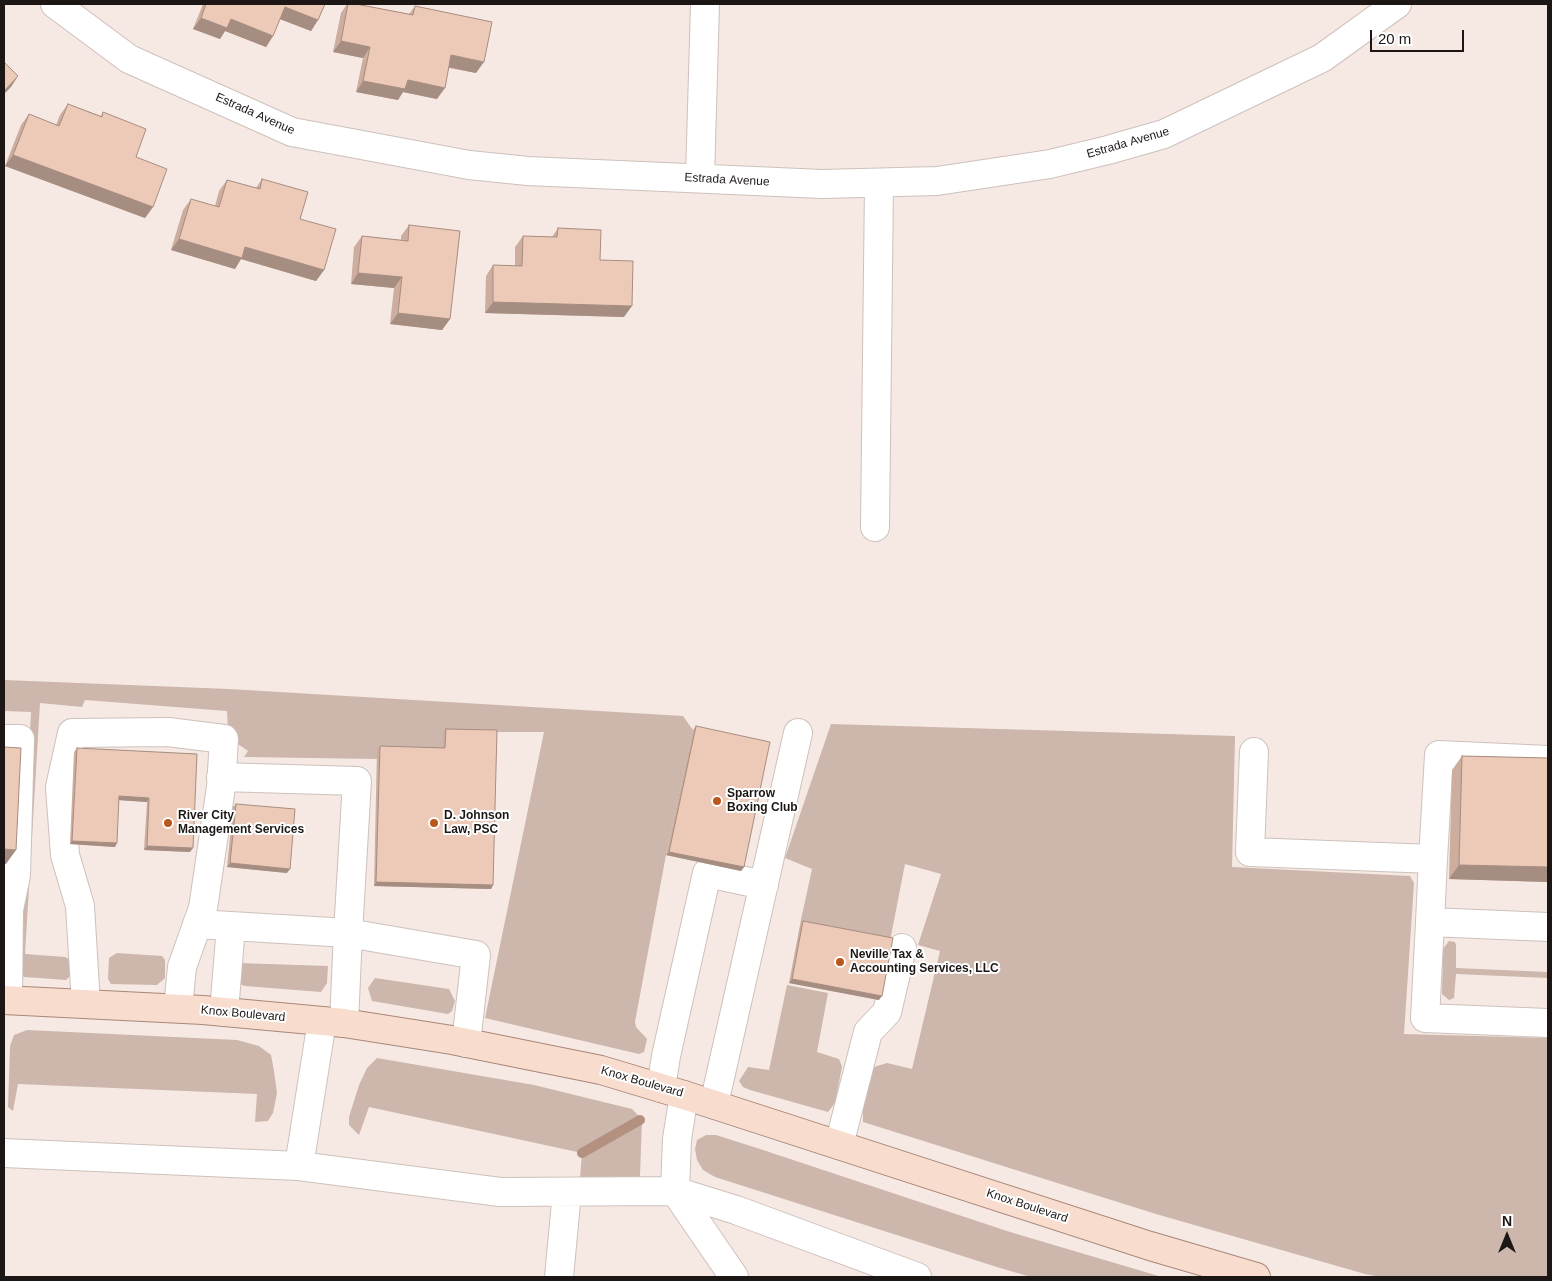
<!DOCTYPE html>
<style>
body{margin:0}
#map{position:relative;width:1552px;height:1281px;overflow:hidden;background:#f6e9e3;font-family:Arial,sans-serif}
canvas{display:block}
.frame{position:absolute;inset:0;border:5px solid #1c1715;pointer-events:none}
.north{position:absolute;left:1482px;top:1211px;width:50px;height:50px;-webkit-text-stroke:4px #fff;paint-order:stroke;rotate:0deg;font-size:14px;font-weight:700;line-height:20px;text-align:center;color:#1c1715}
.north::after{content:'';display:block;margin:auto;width:18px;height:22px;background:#1c1715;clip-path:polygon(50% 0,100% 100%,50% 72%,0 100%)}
.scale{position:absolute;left:1370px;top:30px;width:94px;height:22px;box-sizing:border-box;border:2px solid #1c1715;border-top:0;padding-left:6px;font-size:15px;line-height:18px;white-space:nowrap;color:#1c1715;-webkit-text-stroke:4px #fff;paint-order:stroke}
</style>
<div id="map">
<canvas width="1552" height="1281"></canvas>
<div class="frame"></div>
<div class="north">N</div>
<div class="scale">20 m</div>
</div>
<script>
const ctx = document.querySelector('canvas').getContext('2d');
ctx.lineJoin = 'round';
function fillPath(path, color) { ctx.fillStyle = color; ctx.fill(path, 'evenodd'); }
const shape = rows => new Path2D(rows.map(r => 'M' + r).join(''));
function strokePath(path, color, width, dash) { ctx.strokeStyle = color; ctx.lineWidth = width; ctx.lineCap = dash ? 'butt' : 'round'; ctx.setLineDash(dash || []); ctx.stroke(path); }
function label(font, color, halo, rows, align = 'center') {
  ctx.font = font + ' Arial,sans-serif'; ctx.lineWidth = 4; ctx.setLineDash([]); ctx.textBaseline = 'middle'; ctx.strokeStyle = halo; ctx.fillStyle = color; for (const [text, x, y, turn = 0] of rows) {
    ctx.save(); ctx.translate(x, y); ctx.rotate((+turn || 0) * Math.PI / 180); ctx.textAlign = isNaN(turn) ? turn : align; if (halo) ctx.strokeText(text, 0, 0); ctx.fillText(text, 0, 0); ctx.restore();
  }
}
fillPath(shape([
 [4,680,229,689,683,716,693,730,666,855,635,1022,636,1027,647,1039,644,1052,639,1054,485,1018,544,732,443,732,443,752,377,750,377,759,244,757,248,751,235,742,228,730,227,711,85,700,82,707,40,703,25,954,65,957,71,960,71,975,66,980,24,977,18,973,31,712,4,711],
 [831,724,1235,736,1232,867,1410,876,1414,883,1404,1034,1548,1038,1548,1277,1381,1277,1365,1274,1156,1214,863,1122,863,1101,874,1067,887,1063,912,1069,940,951,918,945,941,874,905,864,890,941,800,924,812,869,785,858],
 [1449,941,1455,942,1456,945,1456,968,1548,972,1548,978,1456,974,1454,998,1449,1000,1442,994,1443,949],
 [117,953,162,956,165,960,165,978,157,985,111,984,108,979,109,958],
 [238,963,328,966,327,983,321,992,245,986,240,984,238,978],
 [375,978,449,989,455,1001,452,1011,448,1014,372,1001,368,988],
 [787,985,828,993,817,1052,839,1059,842,1067,835,1103,828,1112,750,1090,743,1087,739,1081,748,1067,769,1070],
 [27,1030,237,1040,259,1046,271,1055,274,1071,277,1093,273,1113,268,1121,255,1122,257,1094,18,1084,13,1111,8,1107,10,1046,14,1035],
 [377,1058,534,1085,632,1109,642,1119,640,1176,636,1181,580,1178,582,1153,369,1107,359,1135,349,1125,349,1117,359,1085,367,1068],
 [706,1135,716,1135,760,1149,1010,1232,1162,1277,1031,1277,1000,1268,715,1177,703,1170,697,1160,695,1149,697,1140]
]), '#cdb6ab');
strokePath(shape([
 [582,1153,640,1120]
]), '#b39080', 10);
const minor = shape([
 [55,4,129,59,292,132,469,165,528,171,822,184,937,181,1050,164,1108,150,1164,134,1322,58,1397,4],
 [700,178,705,4],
 [875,527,879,184],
 [4,739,20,739,16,875,9,910],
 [1254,752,1250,852,1433,859,1430,922],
 [221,777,357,781,348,933,476,955,466,1043],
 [1433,859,1439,755,1548,760],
 [4,910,9,910,8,1000],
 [197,924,348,933,344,1023],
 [1548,927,1430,922,1425,1018,1548,1023],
 [86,1004,80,906,65,855,60,787,72,733,168,732,224,739,221,787,203,908,182,967,178,1008],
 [224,1012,231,926],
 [661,1088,666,1056,707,873,764,885],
 [684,1095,677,1139,675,1191,734,1277],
 [714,1104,798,733],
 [839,1145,868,1032,887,1012,902,948],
 [4,1153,299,1166,322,1021],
 [299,1166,500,1192,675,1191,736,1210,917,1277],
 [559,1277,567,1192]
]);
const major = shape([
 [4,1000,203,1010,344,1023,452,1040,601,1070,684,1095,1150,1246,1256,1277]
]);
strokePath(minor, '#cdc1bc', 30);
strokePath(major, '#a88778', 30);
strokePath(minor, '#fff', 28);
strokePath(major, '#f8dcce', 28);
fillPath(shape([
 [203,4,325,4,318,20,311,31,280,19,273,36,266,47,225,31,220,39,193,29],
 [347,4,356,4,409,14,415,6,476,73,449,68,437,99,403,92,398,100,356,92,363,58,333,52,341,13],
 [68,104,101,116,103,112,136,157,153,207,145,218,5,166,21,125,29,114,56,125,60,115],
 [262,179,300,219,324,270,316,281,241,259,235,269,171,250,183,210,191,199,215,206,219,191,227,180,256,188],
 [409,225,450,319,442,330,390,324,394,288,351,284,354,247,362,236,401,240,401,236],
 [558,228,600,260,624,317,485,313,486,276,493,265,515,266,515,247,523,236,552,237],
 [696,726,744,867,741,871,666,855,693,730],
 [446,729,493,885,491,889,374,886,377,750,380,746,443,748,443,732],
 [77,748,197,754,190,852,144,850,147,802,119,800,115,847,70,844,74,752],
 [1462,756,1548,758,1548,882,1449,879,1452,770],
 [236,804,287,873,227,867,233,807],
 [803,921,879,1000,789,983,800,925]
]), '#ccad9e');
fillPath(shape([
 [285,7,318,20,311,31,277,18],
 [201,18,231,19,273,36,266,47,225,31,220,39,193,29],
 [341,41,370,47,363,58,333,52],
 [451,55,484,62,476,73,443,66],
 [18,76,11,87,4,94,4,91],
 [408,80,445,88,437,99,403,92,398,100,356,92,363,81],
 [13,155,153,207,145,218,5,166],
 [179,239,245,247,324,270,316,281,241,259,235,269,171,250],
 [358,273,402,277,394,288,351,284],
 [493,302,632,306,624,317,485,313],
 [398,313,450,319,442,330,390,324],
 [119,796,149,798,147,802,117,800],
 [72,841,117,843,115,847,70,844],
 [147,846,193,848,190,852,144,850],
 [4,849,16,850,6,864,4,864],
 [669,852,744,867,741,871,666,855],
 [230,863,290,869,287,873,227,867],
 [1459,865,1548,867,1548,882,1449,879],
 [376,882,493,885,491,889,374,886],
 [792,979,882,996,879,1000,789,983]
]), '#a68d81');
const building = shape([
 [206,4,325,4,318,20,285,7,273,36,231,19,227,28,201,18,206,4],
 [348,4,356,4,413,15,415,6,492,22,484,62,451,55,445,88,408,80,405,89,363,81,370,47,341,41,348,4],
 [4,62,18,76,4,91,4,62],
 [68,104,102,117,103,112,146,129,136,157,167,169,153,207,13,155,29,114,59,126,68,104],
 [262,179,308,192,300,219,336,229,324,270,245,247,242,258,179,239,191,199,219,207,227,180,260,189,262,179],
 [409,225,460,231,450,319,398,313,402,277,358,273,362,236,408,241,409,225],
 [558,228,601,230,600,260,633,261,632,306,493,302,493,265,522,266,523,236,557,237,558,228],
 [696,726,770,742,744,867,669,852,696,726],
 [446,729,497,730,493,885,376,882,380,746,445,748,446,729],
 [4,747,21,748,16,850,4,849,4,747],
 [77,748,197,754,193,848,147,846,149,798,119,796,117,843,72,841,77,748],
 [1462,756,1548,758,1548,867,1459,865,1462,756],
 [236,804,295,809,290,869,230,863,236,804],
 [803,921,893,938,882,996,792,979,803,921]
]);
fillPath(building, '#edc9b8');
strokePath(building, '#a68d81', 1);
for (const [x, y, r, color] of [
 [717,801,5,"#ba571d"],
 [168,823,5,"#ba571d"],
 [434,823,5,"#ba571d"],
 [840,962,5,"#ba571d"]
]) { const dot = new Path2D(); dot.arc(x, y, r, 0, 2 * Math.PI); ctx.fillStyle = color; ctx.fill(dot); strokePath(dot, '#fff', 2); }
label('12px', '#1c1715', '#fff', [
 ["Estrada Avenue",255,114,24],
 ["Estrada Avenue",1128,143,-16],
 ["Estrada Avenue",727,180,3],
 ["Knox Boulevard",243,1014,5],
 ["Knox Boulevard",642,1082,16],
 ["Knox Boulevard",1027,1206,18]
]);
label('bold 12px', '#1c1715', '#fff', [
 ["Sparrow",727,794],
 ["Boxing Club",727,808],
 ["River City",178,816],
 ["Management Services",178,830],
 ["D. Johnson",444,816],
 ["Law, PSC",444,830],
 ["Neville Tax &",850,955],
 ["Accounting Services, LLC",850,969]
], 'left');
</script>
